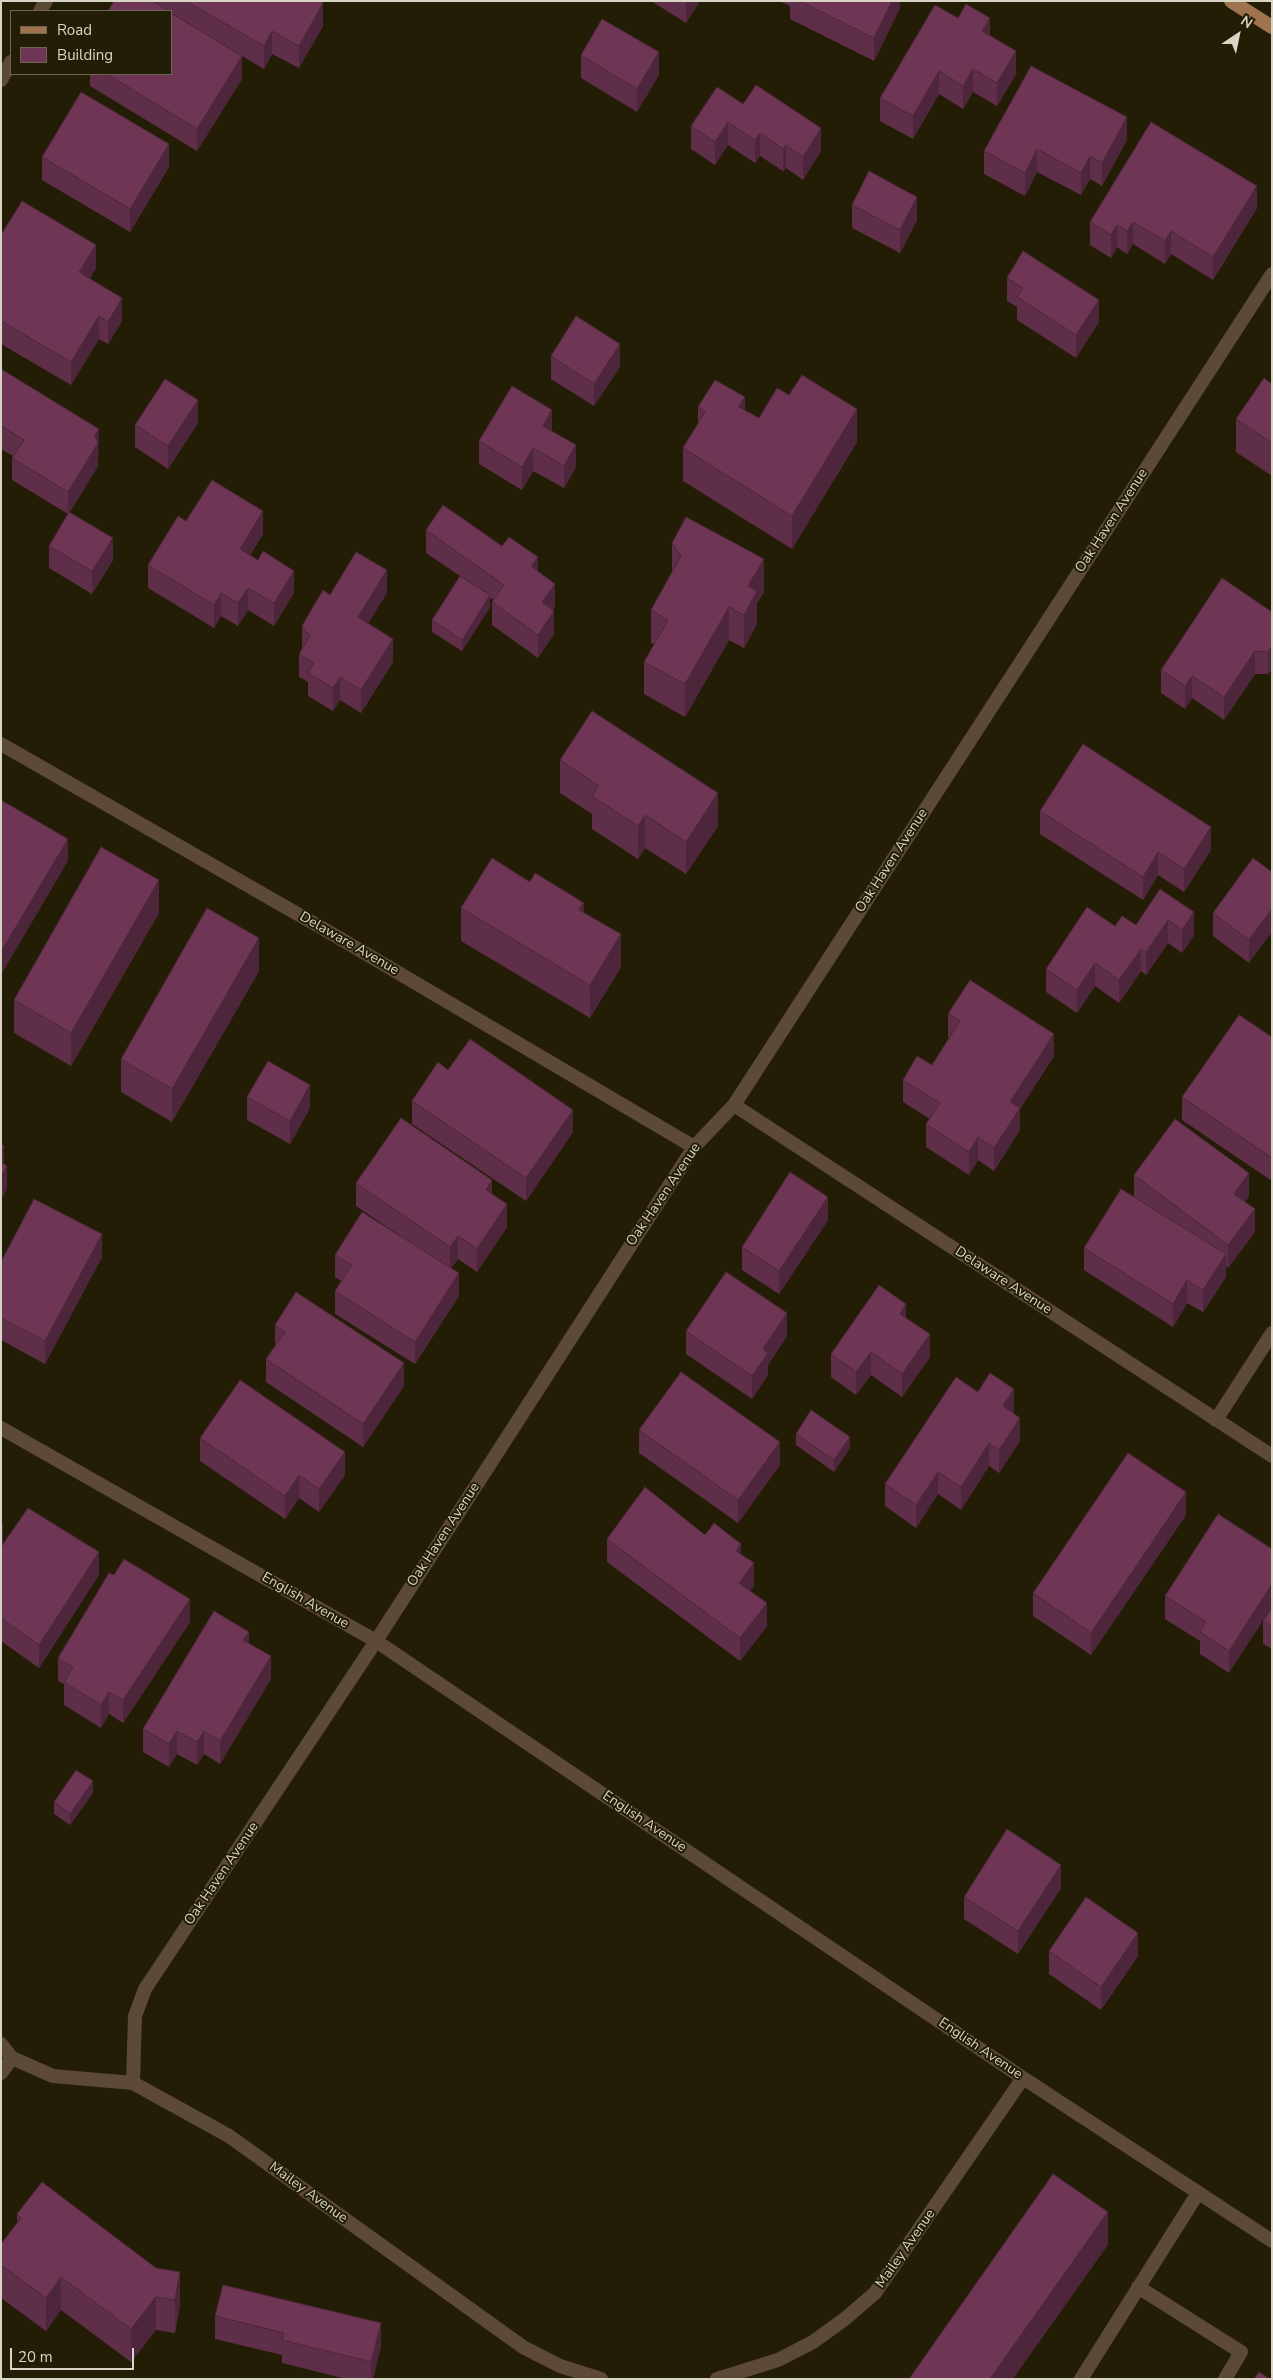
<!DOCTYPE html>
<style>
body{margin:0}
#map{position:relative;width:1273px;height:2380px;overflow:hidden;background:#231d05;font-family:"Nunito Sans",sans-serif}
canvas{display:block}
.frame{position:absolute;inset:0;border:2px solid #d8d5c7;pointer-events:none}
.legend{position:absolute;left:10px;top:10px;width:162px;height:65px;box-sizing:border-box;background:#231d05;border:1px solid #6b6753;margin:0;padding:6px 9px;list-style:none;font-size:15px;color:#d8d5c7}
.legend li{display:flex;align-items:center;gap:10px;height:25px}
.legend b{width:25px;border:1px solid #6b6753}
.north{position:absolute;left:1213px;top:10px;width:50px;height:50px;-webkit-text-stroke:4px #231d05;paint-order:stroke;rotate:34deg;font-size:14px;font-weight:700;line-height:20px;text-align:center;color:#d8d5c7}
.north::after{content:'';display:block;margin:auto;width:18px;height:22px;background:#d8d5c7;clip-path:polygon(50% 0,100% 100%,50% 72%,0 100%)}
.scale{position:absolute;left:10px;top:2348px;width:124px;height:22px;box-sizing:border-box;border:2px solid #d8d5c7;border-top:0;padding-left:6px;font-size:15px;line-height:18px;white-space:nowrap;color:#d8d5c7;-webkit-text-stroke:4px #231d05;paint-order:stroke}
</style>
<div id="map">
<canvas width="1273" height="2380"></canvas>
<div class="frame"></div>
<ul class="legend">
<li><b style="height:6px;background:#9e734e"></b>Road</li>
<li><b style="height:14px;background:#6e3654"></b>Building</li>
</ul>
<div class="north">N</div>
<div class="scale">20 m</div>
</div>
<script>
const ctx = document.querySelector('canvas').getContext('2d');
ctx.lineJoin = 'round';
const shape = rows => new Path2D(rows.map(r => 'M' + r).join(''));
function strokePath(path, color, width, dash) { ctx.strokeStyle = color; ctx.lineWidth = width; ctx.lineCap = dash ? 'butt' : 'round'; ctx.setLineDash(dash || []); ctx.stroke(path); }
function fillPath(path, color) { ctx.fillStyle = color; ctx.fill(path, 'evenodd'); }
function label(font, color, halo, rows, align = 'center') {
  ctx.font = font + ' "Nunito Sans",sans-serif'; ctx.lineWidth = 4; ctx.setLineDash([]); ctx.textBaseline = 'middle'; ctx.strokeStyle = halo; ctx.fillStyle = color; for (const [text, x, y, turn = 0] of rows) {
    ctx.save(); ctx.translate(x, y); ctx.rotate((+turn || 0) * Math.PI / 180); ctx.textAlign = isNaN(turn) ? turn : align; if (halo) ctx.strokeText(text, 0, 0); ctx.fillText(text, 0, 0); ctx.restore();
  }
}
strokePath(shape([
 [1,2073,12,2058],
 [1138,2287,1241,2352,1225,2379],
 [1081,2379,1198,2193]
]), '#5d4937', 14);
strokePath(shape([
 [40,11,46,1],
 [1,80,11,62],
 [1,744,329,932,694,1147],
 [734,1105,1272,1456],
 [1216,1420,1272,1333],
 [1,1428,376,1641,1023,2078,1272,2241],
 [1,2044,12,2058,53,2076,133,2083,229,2136,523,2347,560,2366,601,2379],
 [133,2083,135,2016,145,1989,376,1641,694,1147,734,1105,1272,274],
 [717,2379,778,2360,813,2342,846,2318,875,2293,1023,2078]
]), '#5d4937', 14);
strokePath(shape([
 [1231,1,1272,27]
]), '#9e734e', 14);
fillPath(shape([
 [155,1,321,1,323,26,299,68,272,54,264,69,242,56,242,79,197,151,90,86,90,74,171,74,171,11,108,11,155,3],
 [651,1,700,1,686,23],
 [779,1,900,1,900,8,874,61,790,19,790,6],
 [958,18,990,36,1016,74,997,106,973,92,963,109,939,94,913,139,880,121,880,98],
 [581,55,659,75,637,112,581,78],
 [743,104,821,151,803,180,786,168,783,171,760,156,755,163,728,145,715,165,691,149,691,126],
 [1127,140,1102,186,1090,179,1081,195,1037,172,1025,196,984,174,984,151],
 [42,157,169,167,130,232,42,180],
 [852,205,917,220,900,253,852,228],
 [1257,208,1213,280,1171,254,1165,264,1133,244,1127,254,1117,247,1111,258,1090,245,1090,222],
 [1,235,96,268,90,278,122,321,108,344,99,339,71,385,1,344],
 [1007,278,1099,322,1076,358,1017,320,1017,307,1007,301],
 [551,356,620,367,594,406,551,379],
 [1,369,99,452,98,453,98,466,70,512,113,560,92,594,49,568,49,546,68,514,12,480,12,458,13,456,1,449],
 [1272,384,1272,476,1236,452,1236,419],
 [698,407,745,410,759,418,857,442,792,549,683,481,683,448,698,423],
 [198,423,168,469,135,447,135,425],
 [552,431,576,467,564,488,533,471,522,490,479,464,479,441],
 [186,521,263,534,250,555,294,593,274,626,248,610,238,626,221,616,214,628,148,588,148,565],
 [426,530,538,571,555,606,553,610,554,634,538,658,492,625,492,602,494,600,490,598,490,607,462,651,432,632,432,620,460,576,426,553],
 [672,543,764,592,757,603,757,624,744,648,729,640,685,717,644,694,644,662,654,644,651,643,651,610,672,572],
 [387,593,368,623,393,662,361,713,340,700,333,711,308,696,308,682,299,677,299,654,302,649,302,626,330,595],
 [1272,612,1272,669,1268,674,1255,674,1224,720,1192,698,1185,709,1161,693,1161,670],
 [560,760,718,826,686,874,645,848,638,859,592,829,592,814,560,793],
 [1040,811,1211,850,1184,892,1158,875,1143,900,1040,834],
 [1253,858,1249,963,1213,936,1213,913],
 [530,882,621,967,590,1018,461,941,461,908],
 [1160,889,1194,935,1182,953,1168,943,1146,975,1141,971,1119,1003,1095,986,1077,1013,1046,992,1046,969,1115,926,1136,925],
 [159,913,71,1066,14,1033,14,1000],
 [259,971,172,1122,121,1092,121,1059],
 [948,1014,1054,1056,1020,1109,1020,1130,994,1171,978,1160,969,1175,926,1147,926,1124,930,1119,903,1102,903,1080,932,1065,949,1038,948,1037],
 [1272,1037,1272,1181,1182,1120,1182,1097],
 [448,1070,573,1132,526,1201,412,1124,412,1101],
 [247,1097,310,1108,290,1144,247,1120],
 [1134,1175,1249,1196,1245,1202,1255,1232,1228,1268,1226,1265,1226,1277,1203,1312,1187,1303,1173,1327,1084,1270,1084,1248,1134,1197],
 [356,1183,492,1194,507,1227,477,1272,458,1259,451,1268,459,1296,415,1364,335,1314,335,1291,341,1281,335,1277,335,1255,399,1235,356,1206],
 [828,1220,779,1294,742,1270,742,1247],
 [102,1257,45,1364,1,1340,1,1262],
 [906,1318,930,1357,902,1397,871,1375,856,1395,831,1377,831,1354],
 [275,1325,404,1386,363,1447,266,1382,266,1359,275,1347],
 [686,1331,787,1336,768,1365,768,1375,752,1399,686,1354],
 [978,1392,1014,1411,1013,1413,1020,1441,999,1473,989,1466,961,1510,938,1494,916,1528,885,1506,885,1484],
 [639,1430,780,1465,738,1523,639,1453],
 [796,1434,850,1448,834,1472,796,1445],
 [200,1438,345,1475,319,1512,299,1498,285,1519,200,1461],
 [1186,1515,1091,1655,1033,1616,1033,1593],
 [1,1523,3,1545,99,1575,39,1668,1,1641],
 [705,1535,741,1555,754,1586,750,1591,767,1626,740,1661,607,1562,607,1539],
 [1272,1549,1229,1673,1200,1654,1200,1641,1165,1619,1165,1596],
 [1272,1608,1272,1649,1263,1644,1263,1621],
 [190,1622,123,1723,109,1714,101,1728,64,1705,64,1684,58,1681,58,1658],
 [249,1643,271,1679,220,1764,204,1754,197,1765,177,1754,169,1767,143,1752,143,1729],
 [93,1793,70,1825,54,1814,54,1802],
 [1061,1888,1018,1954,964,1919,964,1897],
 [1049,1951,1138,1956,1101,2010,1049,1974],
 [42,2182,180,2305,175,2333,156,2330,131,2362,61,2310,46,2331,1,2298,1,2244,17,2223,17,2214],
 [215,2316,381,2346,373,2379,346,2379,282,2363,282,2355,215,2339]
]), '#5f2e48');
fillPath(shape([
 [686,1,700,1,686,23],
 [892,1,900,1,900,8,874,61,874,38],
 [323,3,323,26,299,68,299,46],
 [990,18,990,41,982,31],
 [272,31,272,54,264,69,264,46],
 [1016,51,1016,74,997,106,997,83],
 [659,52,659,75,637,112,637,89],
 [242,56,242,79,197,151,197,129],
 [973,69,973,92,963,109,963,86],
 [939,71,939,94,913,139,913,116],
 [1127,117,1127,140,1102,186,1102,163],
 [728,122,728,145,715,165,715,142],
 [821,128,821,151,803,180,803,157],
 [760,133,760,156,755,163,755,140],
 [169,144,169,167,130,232,130,209],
 [786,145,786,168,783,171,783,149],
 [1037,149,1037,172,1025,196,1025,173],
 [1090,156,1090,179,1081,195,1081,173],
 [1257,186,1257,208,1213,280,1213,257],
 [917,197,917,220,900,253,900,230],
 [1133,222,1133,244,1127,254,1127,231],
 [1117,225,1117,247,1111,258,1111,235],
 [1171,231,1171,254,1165,264,1165,241],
 [96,245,96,268,79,295,79,272],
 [122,298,122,321,108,344,108,322],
 [1099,300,1099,322,1076,358,1076,335],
 [99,316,99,339,71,385,71,362],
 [620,344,620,367,594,406,594,384],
 [745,397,745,430,739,407],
 [198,400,198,423,168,469,168,446],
 [857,409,857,442,792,549,792,516],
 [552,410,552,432,543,426],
 [99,429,98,466,68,515,68,492],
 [576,445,576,467,564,488,564,466],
 [533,448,533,471,522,490,522,467],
 [263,511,263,534,240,572,240,549],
 [113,538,113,560,92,594,92,571],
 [538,557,538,580,531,566],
 [764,559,764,592,757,603,757,624,744,648,744,615,748,586],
 [387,570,387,593,358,640,358,617],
 [294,571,294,593,274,626,274,603],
 [555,584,555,606,542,625,542,602],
 [248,588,248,610,238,626,238,603],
 [221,593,221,616,214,628,214,605],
 [490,595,490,607,462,651,462,640],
 [729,607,729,640,685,717,685,684],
 [554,611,554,634,538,658,538,635],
 [393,639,393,662,361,713,361,690],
 [1272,646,1272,669,1268,674,1268,652],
 [1255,651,1255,674,1224,720,1224,697],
 [1192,676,1192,698,1185,709,1185,686],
 [340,677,340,700,333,711,333,688],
 [718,793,718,826,686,874,686,842],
 [645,815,645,848,638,859,638,826],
 [1211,827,1211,850,1184,892,1184,869],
 [68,839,68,861,1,975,1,952],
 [1158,852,1158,875,1143,900,1143,877],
 [159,880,159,913,71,1066,71,1033],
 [584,903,584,936,579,910],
 [1272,909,1272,932,1249,963,1249,940],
 [1194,912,1194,935,1182,953,1182,930],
 [1168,920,1168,943,1146,975,1146,952],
 [621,934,621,967,590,1018,590,985],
 [259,938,259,971,172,1122,172,1089],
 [1141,949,1141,971,1119,1003,1119,980],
 [1095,963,1095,986,1077,1013,1077,990],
 [1054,1034,1054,1056,1020,1109,1020,1130,994,1171,994,1148,1010,1102],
 [310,1085,310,1108,290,1144,290,1121],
 [573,1110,573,1132,526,1201,526,1178],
 [978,1137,978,1160,969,1175,969,1152],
 [4,1146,4,1169,1,1174,1,1151],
 [7,1166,7,1189,1,1200,1,1177],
 [1249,1173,1249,1196,1234,1217,1234,1194],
 [492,1180,492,1203,486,1190],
 [828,1197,828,1220,779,1294,779,1271],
 [507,1204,507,1227,477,1272,477,1249],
 [1255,1209,1255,1232,1228,1268,1228,1245],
 [102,1234,102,1257,45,1364,45,1341],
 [458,1236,458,1259,450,1270,450,1247],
 [1226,1254,1226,1277,1203,1312,1203,1290],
 [459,1273,459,1296,415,1364,415,1342],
 [1187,1280,1187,1303,1173,1327,1173,1304],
 [906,1304,906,1327,900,1314],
 [787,1313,787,1336,768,1365,768,1375,752,1399,752,1376,763,1349],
 [930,1334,930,1357,902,1397,902,1374],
 [871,1352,871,1375,856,1395,856,1372],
 [404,1363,404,1386,363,1447,363,1424],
 [1014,1389,1014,1411,1003,1429,1003,1406],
 [1020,1418,1020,1441,999,1473,999,1450],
 [850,1437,850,1448,834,1472,834,1460],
 [780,1442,780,1465,738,1523,738,1500],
 [989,1443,989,1466,961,1510,961,1487],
 [345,1452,345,1475,319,1512,319,1489],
 [938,1472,938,1494,916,1528,916,1505],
 [299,1475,299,1498,285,1519,285,1496],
 [1186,1492,1186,1515,1091,1655,1091,1633],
 [3,1524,3,1547,1,1549,1,1526],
 [741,1544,741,1567,736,1551],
 [99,1552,99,1575,39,1668,39,1645],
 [754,1563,754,1586,739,1605,739,1583],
 [1272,1584,1272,1607,1229,1673,1229,1651],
 [190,1599,190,1622,123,1723,123,1700],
 [767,1603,767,1626,740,1661,740,1638],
 [249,1632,249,1655,243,1640],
 [271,1656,271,1679,220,1764,220,1741],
 [109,1692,109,1714,101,1728,101,1705],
 [177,1731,177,1754,169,1767,169,1744],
 [204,1731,204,1754,197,1765,197,1742],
 [93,1781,93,1793,70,1825,70,1814],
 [1061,1865,1061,1888,1018,1954,1018,1931],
 [1138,1933,1138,1956,1101,2010,1101,1987],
 [1108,2212,1108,2245,1013,2379,990,2379],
 [180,2272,180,2305,175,2333,175,2300],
 [61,2277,61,2310,46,2331,46,2298],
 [156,2297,156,2330,131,2362,131,2329],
 [381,2323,381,2346,373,2379,371,2379,371,2362]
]), '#4d263b');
const building = shape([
 [114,1,152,1,169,11,108,11,114,1],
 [186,1,321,1,323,3,299,46,272,31,264,46,186,1],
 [800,1,892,1,874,38,800,1],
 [966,4,990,18,982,31,1016,51,997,83,973,69,963,86,939,71,913,116,880,98,935,5,958,18,966,4],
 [171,13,242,56,197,129,107,74,171,74,171,13],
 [602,19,659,52,637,89,581,55,602,19],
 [1031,66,1127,117,1102,163,1090,156,1081,173,1037,149,1025,173,984,151,1031,66],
 [756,85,821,128,803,157,786,145,783,149,760,133,755,140,728,122,715,142,691,126,717,87,743,104,756,85],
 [81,92,169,144,130,209,42,157,81,92],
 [1151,122,1257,186,1213,257,1171,231,1165,241,1133,222,1127,231,1117,225,1111,235,1090,222,1151,122],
 [869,171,917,197,900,230,852,205,869,171],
 [22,201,96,245,79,272,122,298,108,322,99,316,71,362,1,321,1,235,22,201],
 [1023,251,1099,300,1076,335,1017,297,1023,288,1007,278,1023,251],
 [576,316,620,344,594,384,551,356,576,316],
 [1,369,99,429,95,436,98,443,68,492,12,458,24,440,1,426,1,369],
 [802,375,857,409,792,516,683,448,705,412,698,407,715,380,745,397,739,407,759,418,777,388,789,395,802,375],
 [1264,378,1272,384,1272,443,1236,419,1264,378],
 [165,379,198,400,168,446,135,425,165,379],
 [512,386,552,410,543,426,576,445,564,466,533,448,522,467,479,441,512,386],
 [212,480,263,511,240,549,258,560,263,551,294,571,274,603,248,588,238,603,221,593,214,605,148,565,178,516,186,521,212,480],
 [443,505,502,546,509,537,538,557,531,566,555,584,542,602,554,611,538,635,492,602,504,585,426,530,443,505],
 [69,512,113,538,92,571,49,546,69,512],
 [686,517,764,559,748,586,757,591,744,615,729,607,685,684,644,662,668,620,651,610,681,556,672,543,686,517],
 [356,552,387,570,358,617,393,639,361,690,340,677,333,688,308,673,314,663,299,654,310,636,302,626,323,590,330,595,356,552],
 [460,576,490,595,462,640,432,620,460,576],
 [1222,578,1272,612,1272,646,1268,652,1255,651,1224,697,1192,676,1185,686,1161,670,1222,578],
 [592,711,718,793,686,842,645,815,638,826,592,796,599,786,560,760,592,711],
 [1083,744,1211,827,1184,869,1158,852,1143,877,1040,811,1083,744],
 [1,800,68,839,1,952,1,800],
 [101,847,159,880,71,1033,14,1000,101,847],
 [492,858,530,882,535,873,584,903,579,910,621,934,590,985,461,908,492,858],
 [1253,858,1272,872,1272,909,1249,940,1213,913,1253,858],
 [1160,889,1194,912,1182,930,1168,920,1146,952,1141,949,1119,980,1095,963,1077,990,1046,969,1087,907,1115,926,1122,916,1136,925,1160,889],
 [207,908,259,938,172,1089,121,1059,207,908],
 [970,980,1054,1034,1010,1102,1020,1108,994,1148,978,1137,969,1152,926,1124,940,1103,903,1080,917,1056,932,1065,960,1021,948,1014,970,980],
 [1239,1015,1272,1037,1272,1158,1182,1097,1239,1015],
 [470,1039,573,1110,526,1178,412,1101,438,1062,448,1070,470,1039],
 [268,1061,310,1085,290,1121,247,1097,268,1061],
 [401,1118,492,1180,486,1190,507,1204,477,1249,458,1236,450,1247,356,1183,401,1118],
 [1175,1119,1249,1173,1234,1194,1255,1209,1228,1245,1134,1175,1175,1119],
 [1,1145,4,1146,1,1151,1,1145],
 [1,1162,7,1166,1,1177,1,1162],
 [790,1172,828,1197,779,1271,742,1247,790,1172],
 [1121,1189,1226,1254,1203,1290,1187,1280,1173,1304,1084,1248,1121,1189],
 [34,1199,102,1234,45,1341,1,1318,1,1262,34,1199],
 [362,1212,459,1273,415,1342,335,1291,352,1265,335,1255,362,1212],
 [726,1272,787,1313,763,1349,768,1353,752,1376,686,1331,726,1272],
 [879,1285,906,1304,900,1314,930,1334,902,1374,871,1352,856,1372,831,1354,879,1285],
 [296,1292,404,1363,363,1424,266,1359,285,1332,275,1325,296,1292],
 [681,1372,780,1442,738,1500,639,1430,681,1372],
 [990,1373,1014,1389,1003,1406,1020,1418,999,1450,989,1443,961,1487,938,1472,916,1505,885,1484,956,1377,978,1392,990,1373],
 [240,1380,345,1452,319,1489,299,1475,285,1496,200,1438,240,1380],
 [811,1410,850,1437,834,1460,796,1434,811,1410],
 [1128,1453,1186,1492,1091,1633,1033,1593,1128,1453],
 [645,1487,705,1535,714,1523,741,1544,736,1551,754,1563,739,1583,767,1603,740,1638,607,1539,645,1487],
 [28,1508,99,1552,39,1645,1,1618,1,1547,28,1508],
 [1218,1514,1272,1549,1272,1584,1229,1651,1200,1632,1206,1622,1165,1596,1218,1514],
 [124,1559,190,1599,123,1700,109,1692,101,1705,64,1682,73,1667,58,1658,109,1573,114,1575,124,1559],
 [1272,1608,1272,1626,1263,1621,1272,1608],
 [214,1611,249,1632,243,1640,271,1656,220,1741,204,1731,197,1742,177,1731,169,1744,143,1729,214,1611],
 [76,1770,93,1781,70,1814,54,1802,76,1770],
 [1007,1829,1061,1865,1018,1931,964,1897,1007,1829],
 [1086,1897,1138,1933,1101,1987,1049,1951,1086,1897],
 [1053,2174,1108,2212,990,2379,909,2379,1053,2174],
 [42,2182,156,2268,180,2272,175,2300,156,2297,131,2329,61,2277,46,2298,1,2265,1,2244,21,2218,17,2214,42,2182],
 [223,2285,381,2323,371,2362,282,2340,284,2333,215,2316,223,2285],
 [1259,2372,1270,2379,1254,2379,1259,2372]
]);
fillPath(building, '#6e3654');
strokePath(building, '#4d263b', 1);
label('14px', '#d8d5c7', '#231d05', [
 ["Oak Haven Avenue",1112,521,-57],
 ["Oak Haven Avenue",892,861,-57],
 ["Delaware Avenue",349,944,30],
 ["Oak Haven Avenue",664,1195,-56],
 ["Delaware Avenue",1003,1281,33],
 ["Oak Haven Avenue",444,1535,-57],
 ["English Avenue",305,1601,30],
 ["English Avenue",644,1822,34],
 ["Oak Haven Avenue",222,1874,-56],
 ["English Avenue",980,2049,34],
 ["Mailey Avenue",308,2193,36],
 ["Mailey Avenue",906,2249,-55]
]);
</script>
